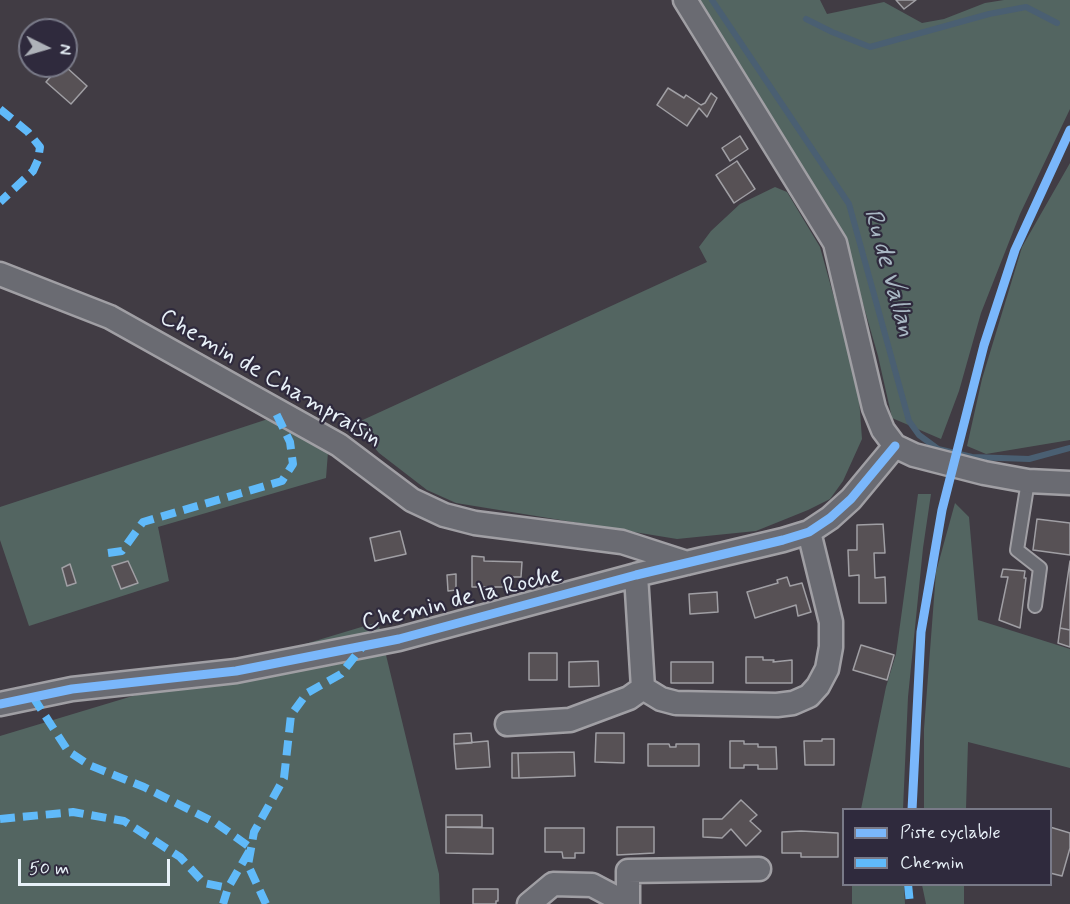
<!DOCTYPE html>
<style>
body{margin:0}
#map{position:relative;width:1070px;height:904px;overflow:hidden;background:#413c44;font-family:Mynerve,sans-serif}
canvas{display:block}
.legend{position:absolute;left:842px;top:808px;width:210px;height:78px;box-sizing:border-box;background:#2f2a3d;border:2px solid #797a88;margin:0;padding:8px 10px;list-style:none;font-size:18px;color:#e8f1f8}
.legend li{display:flex;align-items:center;gap:12px;height:30px}
.legend b{width:30px;border:2px solid #797a88}
.north{position:absolute;left:18px;top:18px;width:60px;height:60px;box-sizing:border-box;background:#2f2a3d;border:2px solid #797a88;border-radius:50%;rotate:95deg;font-size:16px;font-weight:700;line-height:24px;text-align:center;color:#e8f1f8}
.north::after{content:'';display:block;margin:auto;width:21px;height:27px;background:#aeb2b9;clip-path:polygon(50% 0,100% 100%,50% 72%,0 100%)}
.scale{position:absolute;left:18px;top:859px;width:152px;height:27px;box-sizing:border-box;border:3px solid #e8f1f8;border-top:0;padding-left:8px;font-size:18px;line-height:21px;white-space:nowrap;color:#e8f1f8;-webkit-text-stroke:4px #2f2a3d;paint-order:stroke}
</style>
<div id="map">
<canvas width="1070" height="904"></canvas>
<ul class="legend">
<li><b style="height:8px;background:#7ab7fb"></b>Piste cyclable</li>
<li><b style="height:8px;background:#60bafa"></b>Chemin</li>
</ul>
<div class="north">N</div>
<div class="scale">50 m</div>
</div>
<script>
const ctx = document.querySelector('canvas').getContext('2d');
ctx.lineJoin = 'round';
function fillPath(path, color) { ctx.fillStyle = color; ctx.fill(path, 'evenodd'); }
const shape = rows => new Path2D(rows.map(r => 'M' + r).join(''));
function strokePath(path, color, width, dash) { ctx.strokeStyle = color; ctx.lineWidth = width; ctx.lineCap = dash ? 'butt' : 'round'; ctx.setLineDash(dash || []); ctx.stroke(path); }
function label(font, color, halo, rows, align = 'center') {
  ctx.font = font + ' Mynerve,sans-serif'; ctx.lineWidth = 4.5; ctx.setLineDash([]); ctx.textBaseline = 'middle'; ctx.strokeStyle = halo; ctx.fillStyle = color; for (const [text, x, y, turn = 0] of rows) {
    ctx.save(); ctx.translate(x, y); ctx.rotate((+turn || 0) * Math.PI / 180); ctx.textAlign = isNaN(turn) ? turn : align; if (halo) ctx.strokeText(text, 0, 0); ctx.fillText(text, 0, 0); ctx.restore();
  }
}
fillPath(shape([
 [695,0,820,0,827,14,884,2,922,23,944,19,985,3,1004,0,1070,0,1070,109,1020,214,981,313,959,391,941,439,892,418,878,356,845,241],
 [1070,163,1070,440,986,454,967,446,982,379,1022,247],
 [775,187,787,192,820,247,858,384,862,439,843,481,830,499,808,510,756,531,677,539,456,503,427,490,379,453,354,424,707,262,699,247,711,231,740,204],
 [271,418,328,452,326,478,158,527,169,581,29,626,0,540,0,507],
 [918,494,931,494,923,548,908,697,903,809,861,809,886,687,896,654],
 [955,503,969,517,978,620,1070,649,1070,768,968,742,966,809,924,809,924,729,936,572],
 [378,622,439,874,440,904,0,904,0,736],
 [852,885,904,885,905,904,852,904],
 [922,885,964,885,964,904,926,904]
]), '#536561');
strokePath(shape([
 [712,0,849,204,909,421,919,435,938,449,972,457,1029,459,1070,448],
 [806,19,832,32,870,47,989,14,1026,7,1057,23]
]), '#4a5f72', 6);
const building = shape([
 [896,0,916,0,904,9,896,0],
 [60,66,65,66,87,86,71,104,46,82,60,66],
 [668,88,684,98,686,95,701,105,705,103,711,93,717,98,707,117,699,108,687,126,657,105,668,88],
 [740,136,748,149,730,161,722,148,740,136],
 [737,161,755,189,734,203,716,175,737,161],
 [1037,519,1070,523,1070,555,1033,550,1037,519],
 [883,524,885,553,874,553,875,578,885,577,886,603,859,603,859,575,849,576,848,550,857,550,857,525,883,524],
 [400,531,406,554,375,561,370,538,400,531],
 [472,556,484,557,484,561,522,562,521,577,505,577,505,587,472,587,472,556],
 [128,561,138,583,121,589,112,566,128,561],
 [1070,561,1070,630,1060,628,1070,561],
 [70,564,76,583,67,586,62,568,70,564],
 [1003,569,1025,571,1024,578,1026,578,1020,628,999,620,1008,577,1001,577,1003,569],
 [456,574,456,590,448,591,447,575,456,574],
 [787,577,790,586,802,583,811,612,798,616,796,605,755,618,747,592,778,583,777,580,787,577],
 [717,592,718,612,690,614,689,594,717,592],
 [1060,628,1070,630,1070,647,1058,643,1060,628],
 [861,645,894,655,887,680,853,670,861,645],
 [529,653,557,653,557,680,529,680,529,653],
 [746,657,763,657,763,660,774,660,773,662,792,660,792,683,746,683,746,657],
 [598,661,599,686,569,687,569,662,598,661],
 [671,662,713,662,713,683,671,683,671,662],
 [471,733,472,743,454,744,454,734,471,733],
 [596,733,624,733,624,763,595,762,596,733],
 [822,739,834,739,834,765,805,765,804,741,822,741,822,739],
 [488,741,490,767,456,769,454,744,488,741],
 [730,741,744,741,744,744,758,744,758,747,776,747,777,769,758,769,758,765,744,765,744,768,730,768,730,741],
 [648,744,669,744,670,747,676,747,676,744,699,744,699,766,648,766,648,744],
 [574,752,575,776,519,778,518,753,574,752],
 [512,753,518,753,519,778,512,778,512,753],
 [741,800,757,815,750,821,761,831,746,846,731,829,722,838,703,837,703,819,722,819,741,800],
 [446,815,482,815,482,827,446,827,446,815],
 [446,827,493,828,493,854,446,853,446,827],
 [617,827,654,827,654,853,617,855,617,827],
 [1050,827,1070,833,1070,848,1062,876,1050,873,1050,827],
 [545,828,584,828,584,853,575,853,575,858,563,858,562,852,545,852,545,828],
 [801,831,838,833,838,857,801,857,801,853,782,853,782,832,801,831],
 [473,889,498,889,498,901,496,901,496,904,473,904,473,889]
]);
fillPath(building, '#575155');
strokePath(building, '#a09fa4', 1.5);
const lane = shape([
 [1028,481,1017,550,1040,568,1035,606]
]);
const street = shape([
 [685,0,835,243,874,408,883,430,895,446,914,455,984,473,1028,481,1070,483],
 [0,274,110,317,339,445,412,500,444,515,475,523,622,542,687,563],
 [636,575,643,688,661,699,676,703,777,705,793,703,809,696,818,686,827,669,831,647,831,622,809,532],
 [0,704,72,689,236,671,399,639,636,575,783,540,809,532,830,518,851,499,895,446],
 [507,724,570,720,629,698,643,688],
 [529,904,553,884,592,885,628,904],
 [628,904,628,871,759,869]
]);
strokePath(lane, '#a09fa4', 16);
strokePath(street, '#a09fa4', 27);
strokePath(lane, '#6a6b72', 12);
strokePath(street, '#6a6b72', 22);
strokePath(shape([
 [0,109,28,132,40,147,38,160,33,171,0,202],
 [108,553,122,551,143,522,282,481,293,464,290,442,274,409],
 [33,697,68,751,89,765,144,787,216,823,251,848,228,888,223,904],
 [0,819,73,812,124,821,180,857,204,883,228,888],
 [908,884,910,904],
 [266,904,248,865,254,832,284,778,291,715,307,693,341,674,363,646]
]), '#60bafa', 8, [15, 8]);
strokePath(shape([
 [0,704,72,689,236,671,399,639,636,575,783,540,809,532,830,518,851,499,895,446],
 [912,810,921,632,942,510,984,345,1015,250,1070,130]
]), '#7ab7fb', 9);
label('24px', '#e8f1f8', '#2f2a3d', [
 ["Chemin de Champraisin",270,379,30],
 ["Chemin de la Roche",462,600,-14]
]);
label('italic 26px', '#a9b8c4', '#2f2a3d', [
 ["Ru de Vallan",888,273,74]
]);
</script>
